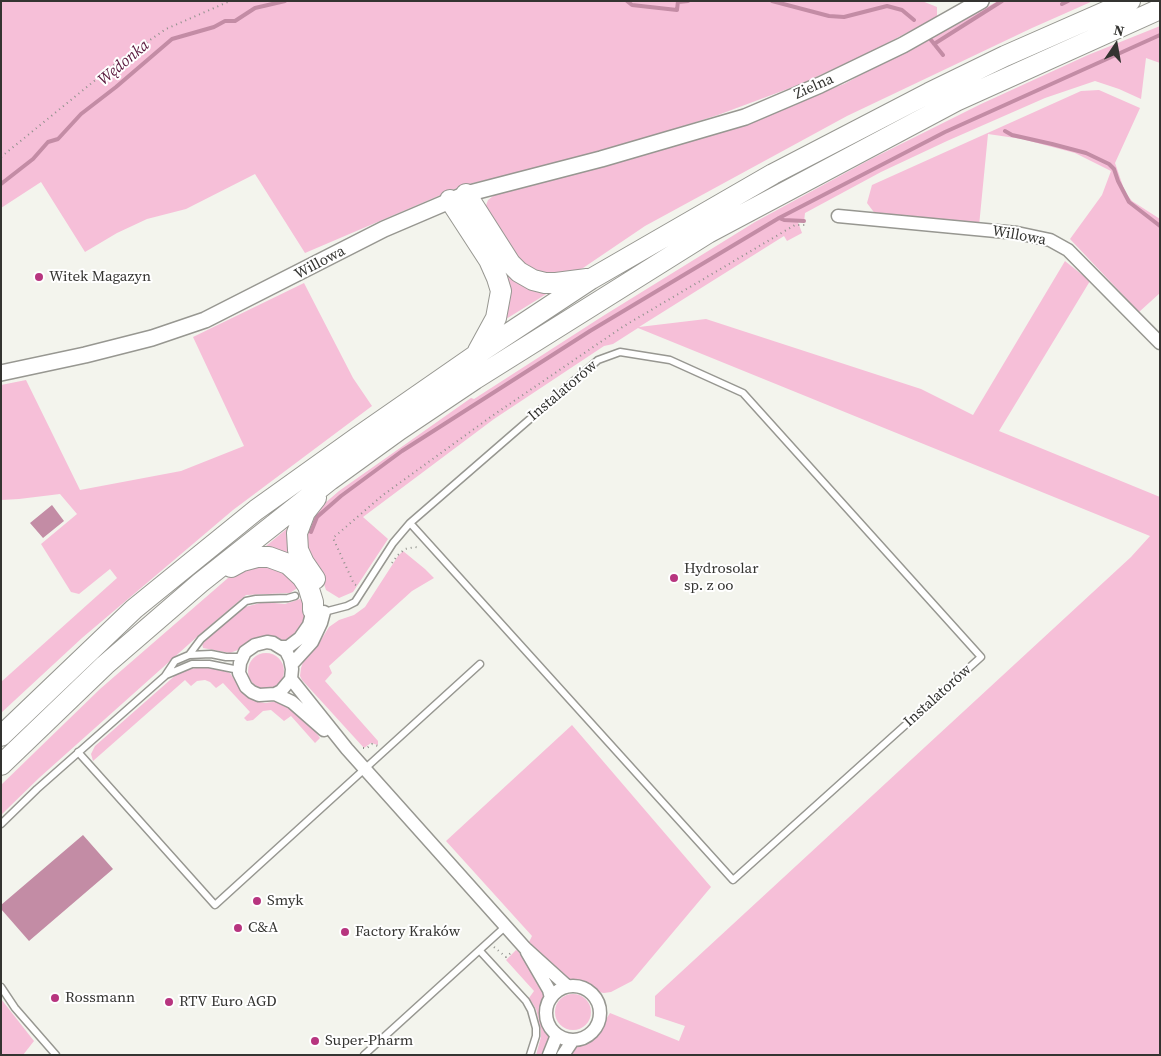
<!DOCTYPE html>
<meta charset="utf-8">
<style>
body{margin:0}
#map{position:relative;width:1161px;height:1056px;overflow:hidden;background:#f3f4ed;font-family:"Source Serif 4",serif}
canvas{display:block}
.frame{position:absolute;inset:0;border:2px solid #343431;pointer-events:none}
.north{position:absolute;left:1091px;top:20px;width:50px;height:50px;-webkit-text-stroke:4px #fff;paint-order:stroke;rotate:12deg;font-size:14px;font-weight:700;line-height:20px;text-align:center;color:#343431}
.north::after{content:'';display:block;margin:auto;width:18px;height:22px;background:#343431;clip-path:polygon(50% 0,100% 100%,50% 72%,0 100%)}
</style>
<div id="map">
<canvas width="1161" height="1056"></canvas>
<div class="frame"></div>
<div class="north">N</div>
</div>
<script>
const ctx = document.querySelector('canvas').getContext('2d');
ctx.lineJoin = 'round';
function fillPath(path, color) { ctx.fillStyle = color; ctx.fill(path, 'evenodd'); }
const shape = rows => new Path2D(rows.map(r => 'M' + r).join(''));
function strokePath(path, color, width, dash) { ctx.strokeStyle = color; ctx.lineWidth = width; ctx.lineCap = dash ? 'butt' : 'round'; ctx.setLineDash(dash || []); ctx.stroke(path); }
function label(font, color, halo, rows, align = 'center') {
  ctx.font = font + ' "Source Serif 4",serif'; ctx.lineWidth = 4; ctx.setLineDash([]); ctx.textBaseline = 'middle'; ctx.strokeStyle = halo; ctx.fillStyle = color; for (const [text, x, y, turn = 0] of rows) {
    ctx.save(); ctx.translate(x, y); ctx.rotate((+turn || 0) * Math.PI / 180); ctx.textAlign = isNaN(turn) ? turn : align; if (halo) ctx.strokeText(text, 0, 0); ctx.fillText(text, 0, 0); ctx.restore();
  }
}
fillPath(shape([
 [1,1,922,1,937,7,937,17,868,53,801,84,718,115,582,158,464,185,305,253,255,174,186,209,147,219,117,233,85,252,41,182,1,208],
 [998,1,1093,1,1032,28,847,116,645,226,583,268,559,277,530,272,502,245,485,208,488,200,497,193,730,127,844,84],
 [1160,26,1160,63,1146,58,1141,99,1119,89,1095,81,1045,98,947,141,881,172,805,213,804,222,798,222,802,233,787,241,784,236,639,327,706,319,921,389,973,415,1065,261,1090,281,999,431,1160,497,1160,1055,567,1055,572,1048,591,1039,597,1034,610,1013,679,1041,685,1026,655,1016,655,996,1131,557,1150,536,638,328,613,344,604,346,494,419,363,517,388,539,353,592,339,598,326,590,321,575,311,561,305,535,317,510,339,491,471,398,474,399,603,316,755,222,871,159,981,104,1088,55],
 [1099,90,1140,108,1115,163,1125,192,1132,201,1160,219,1160,293,1139,312,1070,239,1102,195,1111,171,1075,153,1022,139,988,134,979,226,876,215,867,203,872,185,1081,91],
 [506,265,556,288,498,324,503,312],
 [304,283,353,378,372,406,233,510,82,638,1,713,1,682,117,578,110,569,79,594,71,592,41,544,77,514,60,494,19,499,1,500,1,385,26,380,80,490,181,471,244,446,193,337],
 [295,522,297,563,260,551],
 [403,551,425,569,434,578,412,591,329,666,332,673,325,681,378,741,378,745,371,743,364,748,302,680,300,676,301,668,303,662,316,648,329,627,339,620,354,615,365,607,398,556],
 [266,562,288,570,299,587,290,593,246,595,198,636,39,778,1,815,1,785,100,689,243,565],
 [300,599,307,601,307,612,300,630,288,641,243,648,230,653,203,648,202,643,245,607,264,602,285,604],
 '248 671a18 18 0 1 1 36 0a18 18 0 1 1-36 0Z',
 [203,667,215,668,230,673,244,694,255,701,265,703,279,701,287,703,312,727,320,738,315,743,291,716,284,721,271,710,263,711,253,720,247,721,244,718,250,712,223,683,216,688,210,682,205,680,197,681,191,686,185,680,93,761,91,754,95,746,178,673,189,669],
 [572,725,711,887,632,981,611,992,604,993,598,992,584,982,567,979,558,973,529,942,532,936,446,841],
 [516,950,518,951,542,984,544,997,541,1009,542,1019,549,1039,545,1055,536,1055,541,1037,541,1030,536,1009,529,998,534,991,506,960],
 '555 1012a18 18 0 1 1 36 0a18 18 0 1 1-36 0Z',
 [1,999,34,1041,23,1055,1,1055]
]), '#f6bfd8');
fillPath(shape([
 [52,505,64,521,43,538,30,523],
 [83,835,113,869,29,941,1,909,1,905]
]), '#c38ca5');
strokePath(shape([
 [627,1,632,5,677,10,678,1],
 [772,1,829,16,844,17,887,6,902,10,914,20],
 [678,2,688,1],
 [1062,4,1068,1],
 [931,40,943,55],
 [934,44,1002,1],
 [1005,131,1012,135,1052,144,1086,153,1109,164,1114,169,1118,181,1129,202,1160,226],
 [1,184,33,159,48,142,58,139,81,114,116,87,172,39,214,27,225,21,235,21,255,8,285,1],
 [779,218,784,220,804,221],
 [311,532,317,517,341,496,402,451,590,331,779,218,945,132,1160,35]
]), '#c38ca5', 4);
const service = shape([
 [324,612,347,606,355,602,393,543,410,523,598,360,620,352,670,360,743,393,981,657,733,880,410,523],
 [189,655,201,639,246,601,256,599,288,598,295,596],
 [166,675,192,664,209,664,234,669,239,673],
 [78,752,215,905,480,664],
 [1,824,37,789,165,676,175,661,189,655,211,654,226,657,242,657],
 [480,951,526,1001,531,1010,536,1028,536,1036,530,1055],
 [1,987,15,1008,56,1055],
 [364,1055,506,926]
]);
const minor = shape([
 [838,216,1017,233,1050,240,1068,250,1160,343],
 [281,647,288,647,300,638,309,625,313,610],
 [292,664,312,642,321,623,324,612],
 [291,679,347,749,525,948,567,986],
 [275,694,281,691,291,679,292,669,290,659,286,651,273,643,267,642,255,645,245,652,240,663,239,673,246,687,252,692,259,695,275,694,292,702,324,730],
 [527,952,549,990,551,998],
 '546 1013a27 27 0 1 1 54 0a27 27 0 1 1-54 0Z',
 [549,1055,557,1035],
 [563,1055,573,1040]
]);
const tertiary = shape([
 [1,373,85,355,152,338,205,320,384,229,466,194,601,159,745,117,820,85,903,45,981,1]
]);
const trunk = shape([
 [466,194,510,263,519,272,533,280,545,283,556,283,587,279],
 [450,200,489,260,497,278,501,291,496,318,478,351],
 [231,567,242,561,257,557,269,557,288,564,302,577,308,586,313,602,313,610],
 [315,579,304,563,298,550,297,533,305,512,316,498],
 [1,736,134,609,256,510,358,437,476,355,591,279,773,174,929,93,1005,56,1130,1],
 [1,765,105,665,200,583,330,480,399,430,475,379,708,233,956,101,1160,9]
]);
strokePath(service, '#979791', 9);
strokePath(minor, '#979791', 15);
strokePath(tertiary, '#979791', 18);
strokePath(trunk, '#979791', 22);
strokePath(shape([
 [1,157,115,64,166,29,230,1],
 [392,563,398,555,405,549,415,547,420,548],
 [356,585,354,584,333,538,383,495,492,416,624,326,795,225,808,225],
 [363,748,367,748,372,744,378,746],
 [494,947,506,957,512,952]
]), '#90918c', 2, [1, 4]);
strokePath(service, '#fff', 6);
strokePath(minor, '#fff', 12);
strokePath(tertiary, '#fff', 15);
strokePath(trunk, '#fff', 20);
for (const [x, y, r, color] of [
 [39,277,5,"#b7357f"],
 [674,578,5,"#b7357f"],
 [257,901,5,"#b7357f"],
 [238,928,5,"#b7357f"],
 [345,932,5,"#b7357f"],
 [55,998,5,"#b7357f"],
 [169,1002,5,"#b7357f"],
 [315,1041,5,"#b7357f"]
]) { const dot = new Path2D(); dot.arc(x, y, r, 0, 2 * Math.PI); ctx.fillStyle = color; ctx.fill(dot); strokePath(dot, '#fff', 2); }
label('15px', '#343431', '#fff', [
 ["Zielna",814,87,-24],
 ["Willowa",1019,236,10],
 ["Willowa",320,263,-28],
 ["Instalatorów",563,391,-40],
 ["Instalatorów",938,696,-42]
]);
label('15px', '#343431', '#fff', [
 ["Witek Magazyn",49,277],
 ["Hydrosolar",684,569],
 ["sp. z oo",684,586],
 ["Smyk",267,901],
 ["C&A",248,928],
 ["Factory Kraków",355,932],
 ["Rossmann",65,998],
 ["RTV Euro AGD",179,1002],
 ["Super-Pharm",325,1041]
], 'left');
label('italic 16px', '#57163b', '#fff', [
 ["Wędonka",124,63,-40]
]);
</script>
